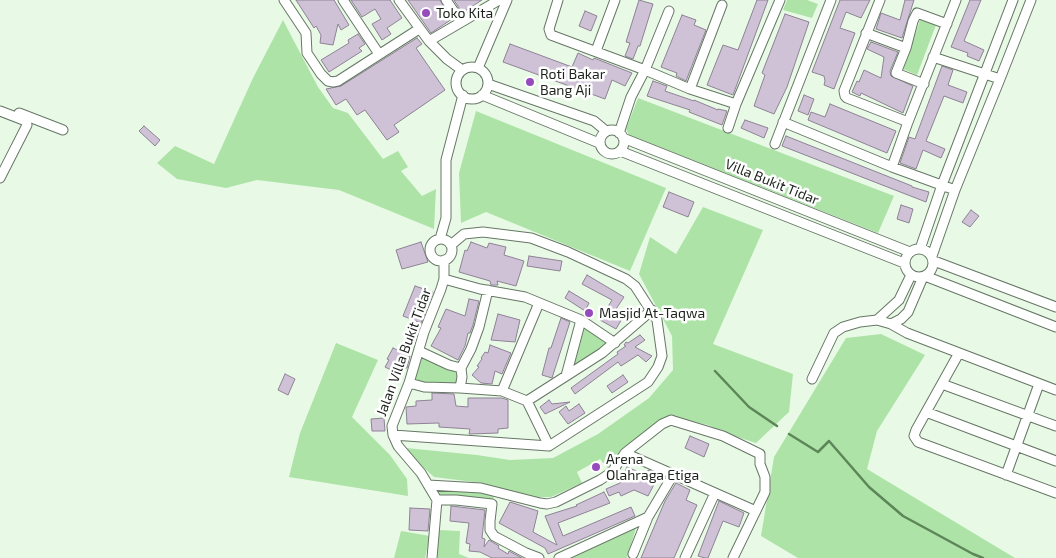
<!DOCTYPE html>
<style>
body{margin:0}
canvas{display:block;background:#e8fae6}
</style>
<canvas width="1056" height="558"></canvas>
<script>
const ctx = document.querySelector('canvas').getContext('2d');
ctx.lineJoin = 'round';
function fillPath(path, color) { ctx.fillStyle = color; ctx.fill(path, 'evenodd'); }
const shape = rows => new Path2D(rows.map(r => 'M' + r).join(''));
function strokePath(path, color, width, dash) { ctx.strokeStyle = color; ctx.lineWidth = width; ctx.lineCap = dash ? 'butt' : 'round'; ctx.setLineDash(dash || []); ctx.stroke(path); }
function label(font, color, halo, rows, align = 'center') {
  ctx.font = font + ' "Exo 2",sans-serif'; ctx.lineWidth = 5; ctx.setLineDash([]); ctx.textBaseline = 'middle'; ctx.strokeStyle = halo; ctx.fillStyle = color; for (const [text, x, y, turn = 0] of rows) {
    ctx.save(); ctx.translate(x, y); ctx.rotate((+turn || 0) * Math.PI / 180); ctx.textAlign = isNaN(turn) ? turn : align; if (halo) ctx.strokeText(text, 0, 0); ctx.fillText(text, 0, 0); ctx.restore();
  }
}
fillPath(shape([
 [787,0,807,0,818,4,812,18,783,10],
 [283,20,318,87,333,108,348,113,383,159,398,151,408,167,401,171,422,196,436,189,434,229,339,190,257,180,226,188,177,179,157,163,175,146,214,164,253,78],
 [920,20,936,25,917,75,903,69],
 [638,98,894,196,878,233,629,135,626,129],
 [476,111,666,188,630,271,486,212,461,223,459,173],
 [703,207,763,230,713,344,793,374,789,412,756,443,725,433,708,425,668,416,621,449,608,469,600,459,577,472,582,483,551,497,537,497,510,491,482,483,434,477,414,459,406,448,477,455,510,460,553,458,598,434,649,398,673,370,672,336,639,274,650,237,676,254],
 [585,326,609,343,574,366],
 [881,334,925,355,877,431,867,469,1015,558,798,558,761,536,774,457,846,338],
 [336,343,378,360,352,417,390,455,407,479,408,496,289,477,300,433],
 [422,357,458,371,456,385,426,384,415,380],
 [441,490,481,491,492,494,494,498,491,501,440,496,439,493],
 [636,528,627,558,570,558],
 [439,530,460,531,459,554,469,558,437,558],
 [401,531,430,536,425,558,394,558]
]), '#aee3a8');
strokePath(shape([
 [715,371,749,407,777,426],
 [789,434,818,452,829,441,869,487,903,516,973,554,983,558]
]), '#5d8658', 2.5);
const building = shape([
 [296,0,334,0,349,25,341,30,338,24,333,45,320,43,321,35,316,26,314,28,296,0],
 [351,0,390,0,402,18,387,28,391,34,382,40,372,24,381,19,375,9,362,17,351,0],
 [408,0,440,0,452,19,431,33,408,0],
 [454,0,482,0,462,13,454,0],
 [639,0,653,4,640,46,638,46,633,59,625,56,630,43,626,42,639,0],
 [757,0,768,0,733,95,707,85,723,45,738,50,757,0],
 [840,0,870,0,861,18,846,12,840,28,855,33,834,89,824,85,825,81,824,76,812,72,840,0],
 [905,0,914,0,902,38,876,29,881,13,900,20,905,0],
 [970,0,981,0,964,41,984,50,979,61,967,56,968,53,951,47,970,0],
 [585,11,597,16,591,31,579,26,585,11],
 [785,14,809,22,787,87,774,114,754,106,765,75,762,73,785,14],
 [682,15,696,20,694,25,706,30,686,81,676,76,677,73,661,67,682,15],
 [358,34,365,44,359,48,362,51,329,72,321,60,349,43,348,40,358,34],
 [417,38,422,44,416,48,445,90,394,125,399,132,387,140,365,110,357,115,346,99,336,105,326,89,341,86,417,38],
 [871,42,898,52,890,71,891,76,913,86,903,113,861,93,860,96,852,92,857,81,859,82,864,70,881,78,884,57,867,49,871,42],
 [510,44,572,67,578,53,593,60,594,58,632,73,625,86,612,80,605,99,503,62,510,44],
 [942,66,953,70,948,85,967,92,963,103,944,96,926,141,945,149,941,158,923,150,916,169,900,163,909,137,915,139,942,66],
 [653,81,667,86,665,91,694,101,694,100,718,110,718,109,727,111,722,125,689,112,690,110,647,96,653,81],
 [804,95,814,99,808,115,798,111,804,95],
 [830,104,896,131,887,153,808,120,811,112,825,117,830,104],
 [745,120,768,128,764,138,741,128,745,120],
 [144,126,160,140,155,146,139,131,144,126],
 [786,136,912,186,912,187,929,192,926,202,782,146,786,136],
 [669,192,694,202,688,217,663,207,669,192],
 [901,205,913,209,909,223,897,219,901,205],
 [971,210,979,216,970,227,962,222,971,210],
 [421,242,428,262,402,269,396,250,421,242],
 [471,242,487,248,489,243,506,247,504,255,524,261,516,286,497,281,498,285,491,285,490,281,459,272,465,250,467,251,471,242],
 [529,256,562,261,560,271,527,266,529,256],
 [587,275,624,297,614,312,623,317,616,329,600,320,612,300,582,284,587,275],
 [415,286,433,292,421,323,403,316,415,286],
 [569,291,589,303,585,311,565,298,569,291],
 [469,299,479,301,473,325,470,333,468,333,465,346,458,360,431,346,441,328,438,327,446,309,465,316,469,299],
 [498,314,520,320,515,342,491,340,498,314],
 [561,318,570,322,552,378,542,375,549,348,551,348,561,318],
 [640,335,645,340,635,347,652,356,646,362,638,355,621,366,618,362,575,394,571,388,618,354,617,352,626,346,624,345,626,342,628,343,640,335],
 [490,345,511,353,502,374,495,371,492,384,481,383,472,375,479,367,477,366,482,359,481,358,485,352,488,353,490,345],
 [393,348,410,356,407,368,405,368,401,375,385,367,389,360,387,359,393,348],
 [285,374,295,379,288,395,278,390,285,374],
 [623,375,628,382,612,393,607,386,623,375],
 [432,393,454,394,456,406,468,407,468,398,502,398,508,400,508,428,498,429,498,433,469,434,470,429,439,427,439,423,407,424,406,407,416,406,416,401,432,400,432,393],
 [549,400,552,404,570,402,545,414,540,407,549,400],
 [579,404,585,413,568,424,559,412,566,406,569,411,579,404],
 [384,418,385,431,372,431,371,419,384,418],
 [690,436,709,444,704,457,685,448,690,436],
 [627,467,646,475,648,470,659,475,648,496,634,490,621,496,619,492,609,496,606,489,620,483,627,467],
 [676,483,690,490,686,500,697,505,674,558,641,558,665,501,676,483],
 [604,492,610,503,558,523,563,536,631,507,635,516,548,554,545,548,499,523,510,502,538,511,533,532,557,545,545,516,577,506,576,505,604,492],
 [719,501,744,513,739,527,723,521,708,558,705,558,698,556,719,501],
 [451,506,485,510,482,538,485,539,484,547,489,540,499,546,498,548,508,554,509,551,522,558,492,558,480,552,469,551,470,544,466,543,469,523,450,521,451,506],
 [410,508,430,509,428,531,409,530,410,508]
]);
fillPath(building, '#cfc2d7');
strokePath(building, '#8e8295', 1);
const minor = shape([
 [284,0,306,33,307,53,321,74,328,81,333,82,338,81,419,29],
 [343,0,379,54],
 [399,0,429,41,447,59,462,70],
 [446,0,461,22],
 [558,0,549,29,551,35,645,70,631,97,619,133],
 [669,11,645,70,690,89,736,104,780,0],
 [866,33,906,48],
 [429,41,499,0],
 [596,51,615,0],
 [933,57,1000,79],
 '456 83a16 16 0 1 1 32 0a16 16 0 1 1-32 0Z',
 [478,68,507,0],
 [488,84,594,121,606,131],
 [924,84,896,73,906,48,913,21,917,13,947,24],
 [690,89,722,5],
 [482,95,599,143],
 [0,111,26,121,27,125,0,178],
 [19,113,63,130],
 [783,122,892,167,908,122,847,98,845,96,844,91,880,0],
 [908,122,956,0],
 [728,128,736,104],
 '600 142a12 12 0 1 1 24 0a12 12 0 1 1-24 0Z',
 [623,138,910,252],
 [775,144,831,0],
 [620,151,904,263],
 [892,167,955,190],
 '430 250a11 11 0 1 1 22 0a11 11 0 1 1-22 0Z',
 [440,239,446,218,446,160,463,95],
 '905 263a14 14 0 1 1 28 0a14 14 0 1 1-28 0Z',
 [920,249,942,185,1013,0],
 [932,256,955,190,1000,79,1031,0],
 [934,261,1056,307],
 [925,276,1056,327],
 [444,279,480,289,525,297,581,320,566,376],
 [581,320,615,343],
 [877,320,899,300,911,275],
 [891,324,901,319,908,312,923,277],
 [419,351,449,365,461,368],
 [959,353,916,430,914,436,918,442,1056,493],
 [812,379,834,333,843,327,860,322,877,320,891,324,907,333,1056,390],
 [409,383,424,387,460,388,462,377,461,368,471,349,479,327,488,290],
 [942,384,1056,426],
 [460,388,502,391,527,401,549,446],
 [502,391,539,303],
 [527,401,602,353,652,310],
 [926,412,1056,461],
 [393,435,549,446,648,382,658,367,662,356,657,320,635,286,626,279,568,252,531,238,483,232,464,234,451,245],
 [625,453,756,511],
 [1006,475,1039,384],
 [428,485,481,488,540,503,547,504,556,502,600,480,612,472,625,453,662,424,671,420,674,421,723,436,760,454,760,464,765,477,765,492,733,558],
 [437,500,456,500,492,504,490,521,490,530,494,536,526,553,539,558],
 [633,554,648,517,673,475],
 [432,558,437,500,421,473,398,446,393,435,392,426,409,383,424,332,441,289,444,279,444,260],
 [559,558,648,517],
 [685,558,715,493]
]);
strokePath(minor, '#677766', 11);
strokePath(minor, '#fff', 9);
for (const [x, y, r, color] of [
 [426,13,5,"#964abc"],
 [530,82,5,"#964abc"],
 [589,313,5,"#964abc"],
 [596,467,5,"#964abc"]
]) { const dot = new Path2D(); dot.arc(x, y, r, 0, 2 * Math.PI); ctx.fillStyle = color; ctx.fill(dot); strokePath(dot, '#fff', 2); }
label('14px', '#1d231c', '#fff', [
 ["Toko Kita",436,13],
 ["Roti Bakar",540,74],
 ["Bang Aji",540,90],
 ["Masjid At-Taqwa",599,313],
 ["Arena",606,459],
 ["Olahraga Etiga",606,475]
], 'left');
label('14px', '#1d231c', '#fff', [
 ["Villa Bukit Tidar",772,182,22],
 ["Jalan Villa Bukit Tidar",404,352,-70]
]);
</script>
